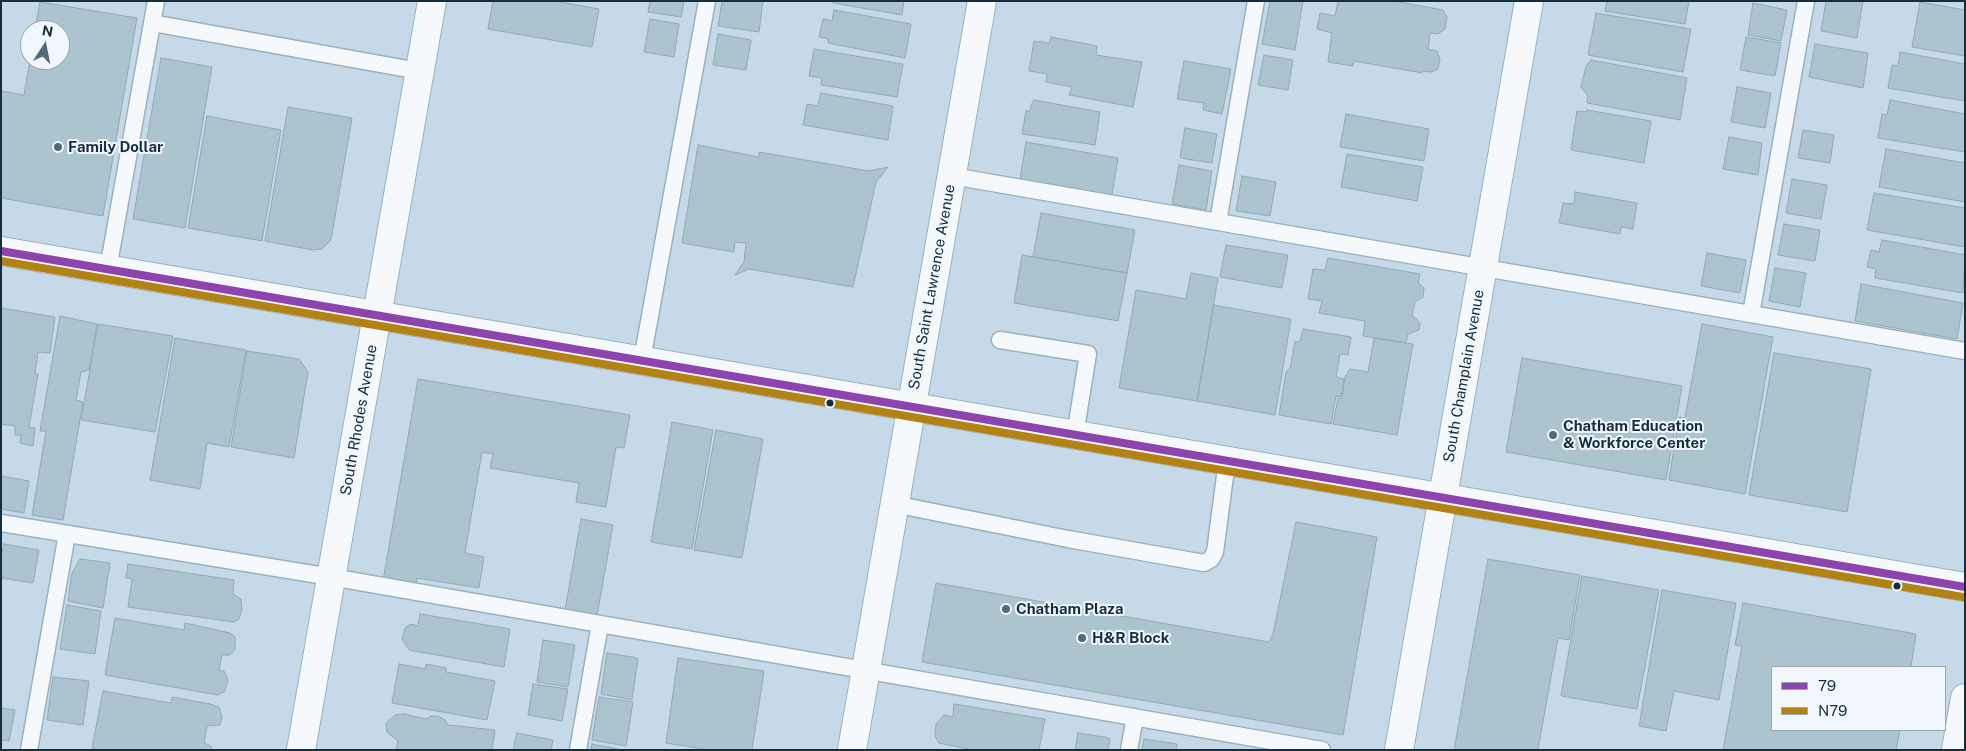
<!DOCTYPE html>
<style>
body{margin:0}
#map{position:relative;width:1966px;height:751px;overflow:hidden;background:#c5d9e8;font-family:"Public Sans",sans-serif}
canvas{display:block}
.frame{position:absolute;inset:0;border:2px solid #152f41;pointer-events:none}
.legend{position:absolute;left:1771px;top:666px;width:175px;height:65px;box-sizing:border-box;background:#f1f7fc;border:1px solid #99a7b1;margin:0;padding:6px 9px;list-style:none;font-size:15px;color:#152f41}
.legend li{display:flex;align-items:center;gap:10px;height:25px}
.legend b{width:25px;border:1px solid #99a7b1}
.north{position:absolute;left:20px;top:20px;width:50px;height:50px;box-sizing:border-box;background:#f1f7fc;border:1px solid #99a7b1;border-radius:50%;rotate:11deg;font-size:14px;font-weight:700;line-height:20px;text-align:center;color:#152f41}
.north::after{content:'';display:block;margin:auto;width:18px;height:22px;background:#536a7b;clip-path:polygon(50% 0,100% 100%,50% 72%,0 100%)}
</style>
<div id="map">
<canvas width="1966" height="751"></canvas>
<div class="frame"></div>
<ul class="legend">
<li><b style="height:6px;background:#8e44ad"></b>79</li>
<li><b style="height:6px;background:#b38214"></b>N79</li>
</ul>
<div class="north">N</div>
</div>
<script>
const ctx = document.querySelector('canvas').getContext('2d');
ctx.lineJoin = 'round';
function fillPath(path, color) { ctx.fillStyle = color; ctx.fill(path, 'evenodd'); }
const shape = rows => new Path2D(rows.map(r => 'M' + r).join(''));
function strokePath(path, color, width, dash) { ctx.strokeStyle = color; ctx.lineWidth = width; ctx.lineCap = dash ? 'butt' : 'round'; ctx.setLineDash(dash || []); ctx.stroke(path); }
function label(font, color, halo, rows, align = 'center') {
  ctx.font = font + ' "Public Sans",sans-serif'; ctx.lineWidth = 4; ctx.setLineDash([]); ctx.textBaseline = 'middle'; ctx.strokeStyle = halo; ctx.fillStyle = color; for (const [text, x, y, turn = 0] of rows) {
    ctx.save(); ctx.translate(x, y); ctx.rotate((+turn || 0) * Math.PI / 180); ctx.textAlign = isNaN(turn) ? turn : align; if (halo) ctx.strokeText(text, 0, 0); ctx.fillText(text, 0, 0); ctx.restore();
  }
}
const building = shape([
 [493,1,555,1,599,9,592,47,488,29,493,1],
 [650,1,684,1,681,17,648,12,650,1],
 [722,1,763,1,759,32,718,26,722,1],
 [833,1,904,1,902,15,833,3,833,1],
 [1270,1,1303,1,1295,50,1262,44,1270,1],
 [1338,1,1394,1,1443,10,1447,17,1445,29,1438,34,1430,33,1428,49,1437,51,1440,59,1438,69,1431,72,1422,71,1422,73,1354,61,1353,66,1328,62,1332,33,1317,29,1320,13,1335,16,1338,1],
 [1607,1,1689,1,1685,24,1605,11,1607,1],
 [1826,1,1863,1,1857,38,1821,31,1826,1],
 [40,2,137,18,103,216,1,198,1,91,24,95,30,60,60,60,60,30,35,30,40,2],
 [1920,2,1965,10,1965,56,1912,47,1920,2],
 [1753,3,1787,10,1781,41,1748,35,1753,3],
 [834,10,911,24,905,58,828,43,828,39,819,37,823,19,832,21,834,10],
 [1596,13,1691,29,1683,72,1588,55,1596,13],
 [650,19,679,24,674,57,644,52,650,19],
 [718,34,751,40,746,70,713,65,718,34],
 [1051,37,1097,46,1096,55,1142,62,1133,107,1069,95,1072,87,1046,82,1047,74,1029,71,1034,41,1049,43,1051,37],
 [1746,37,1781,43,1775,76,1740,70,1746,37],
 [1815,44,1868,53,1863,88,1809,77,1815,44],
 [814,49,903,64,897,97,821,85,822,78,809,76,814,49],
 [1900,52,1965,64,1965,101,1888,88,1892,65,1898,66,1900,52],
 [1264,55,1293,60,1288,90,1258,85,1264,55],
 [161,58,212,67,185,228,133,219,161,58],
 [1591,60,1687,78,1680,120,1587,103,1588,96,1581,87,1586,66,1591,60],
 [1184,61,1231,69,1222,114,1203,110,1204,103,1177,99,1184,61],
 [1737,87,1771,93,1765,128,1731,122,1737,87],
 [821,93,893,106,888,140,803,125,807,104,818,106,821,93],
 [1034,100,1100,112,1095,145,1022,134,1026,111,1030,111,1031,105,1034,100],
 [1890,100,1965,114,1965,152,1878,138,1882,114,1887,115,1890,100],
 [288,107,352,118,331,240,322,249,313,250,265,241,288,107],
 [1587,110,1651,121,1644,163,1571,150,1577,111,1587,112,1587,110],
 [1346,114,1429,129,1424,161,1340,147,1346,114],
 [207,116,281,130,262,241,188,228,207,116],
 [1185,128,1217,134,1212,163,1180,158,1185,128],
 [1803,130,1834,135,1830,163,1798,158,1803,130],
 [1729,137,1762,143,1758,175,1723,169,1729,137],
 [1026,142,1118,158,1112,195,1020,179,1026,142],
 [698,145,759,157,759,152,869,171,888,167,876,182,853,287,749,269,735,275,744,262,746,243,735,242,734,252,682,243,698,145],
 [1886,149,1965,163,1965,202,1879,187,1886,149],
 [1347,154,1423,167,1417,201,1341,187,1347,154],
 [1179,165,1212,171,1206,210,1172,204,1179,165],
 [1242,176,1276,182,1270,216,1236,211,1242,176],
 [1792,179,1827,185,1821,219,1786,213,1792,179],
 [1575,192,1637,203,1633,229,1621,227,1620,234,1559,223,1563,203,1574,204,1575,192],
 [1874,193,1965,208,1965,247,1867,230,1874,193],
 [1041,213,1135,230,1127,273,1033,257,1041,213],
 [1784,224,1820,230,1815,261,1778,255,1784,224],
 [1882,240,1965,255,1963,293,1875,278,1876,269,1867,267,1871,250,1879,252,1882,240],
 [1226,245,1288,255,1282,288,1220,277,1226,245],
 [1707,253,1746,260,1740,293,1701,286,1707,253],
 [1022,255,1127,273,1118,321,1014,303,1022,255],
 [1328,258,1420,274,1418,282,1424,288,1423,297,1415,302,1412,315,1420,323,1419,330,1408,334,1406,343,1363,336,1365,321,1319,313,1322,301,1308,299,1313,269,1325,270,1328,258],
 [1775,268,1806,273,1800,307,1769,301,1775,268],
 [1191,273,1218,278,1197,401,1119,388,1136,290,1186,299,1191,273],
 [1861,284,1963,303,1957,339,1855,321,1861,284],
 [1214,305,1291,319,1275,415,1197,401,1214,305],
 [1,308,55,317,50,353,38,352,35,374,38,374,29,427,35,428,33,446,20,443,21,435,15,435,15,426,1,424,1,308],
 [60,316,97,324,89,370,81,372,76,400,83,402,63,520,32,515,46,431,40,431,60,316],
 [98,324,173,336,155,432,81,420,98,324],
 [1702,324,1773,337,1745,494,1669,480,1679,417,1685,418,1702,324],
 [1303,329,1351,337,1348,355,1340,354,1336,377,1344,379,1341,397,1336,396,1331,424,1279,415,1286,372,1290,369,1295,341,1300,342,1303,329],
 [175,338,246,350,229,447,207,443,200,489,150,480,175,338],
 [1374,338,1413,344,1397,435,1333,424,1338,398,1342,399,1345,377,1350,369,1368,372,1374,338],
 [247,351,299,359,308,372,294,458,231,447,247,351],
 [1774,353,1871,369,1847,512,1749,495,1774,353],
 [1522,358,1682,386,1666,480,1506,452,1522,358],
 [418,379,630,415,624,448,616,447,606,507,576,502,579,483,490,468,493,454,482,452,465,553,484,557,479,588,417,578,416,585,383,581,418,379],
 [672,422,713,430,692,549,651,542,672,422],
 [716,430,763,439,742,558,694,550,716,430],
 [1,476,29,481,24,513,1,509,1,476],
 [581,519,613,525,597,616,565,610,581,519],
 [1296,522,1377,537,1343,735,922,662,936,583,1269,642,1273,634,1296,522],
 [4,544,39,550,33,583,1,578,1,556,4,544],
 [80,559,110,563,103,608,68,601,72,573,80,559],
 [1488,559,1580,575,1569,640,1558,638,1538,750,1454,750,1488,559],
 [128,564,234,580,233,594,241,599,242,609,239,619,234,622,128,607,132,579,126,578,128,564],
 [1582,576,1659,590,1637,709,1561,696,1582,576],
 [1662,590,1736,603,1719,700,1674,691,1666,731,1639,726,1662,590],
 [1743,603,1916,634,1911,667,1772,667,1772,730,1900,730,1896,750,1723,750,1742,646,1735,645,1743,603],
 [67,605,101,611,95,654,60,649,67,605],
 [420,614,510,629,504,667,409,650,402,639,405,628,410,624,418,626,420,614],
 [115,618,184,630,185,623,230,633,235,637,235,649,230,655,222,655,219,670,224,671,228,680,225,691,218,695,105,675,115,618],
 [543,640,575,645,568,687,537,682,543,640],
 [607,653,638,658,632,700,601,694,607,653],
 [678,658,764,671,752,750,709,750,666,743,678,658],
 [399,664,425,669,426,664,446,668,446,672,495,681,487,720,392,703,399,664],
 [53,677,89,681,83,725,47,720,53,677],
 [533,684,568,689,562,721,528,715,533,684],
 [103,691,171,703,172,697,210,704,219,707,222,717,220,725,207,726,204,743,211,746,213,750,101,750,92,748,103,691],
 [599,697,633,702,626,746,592,740,599,697],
 [954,704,1045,719,1039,750,973,750,939,743,935,736,936,724,944,715,953,717,954,704],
 [1,708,15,710,9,741,1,740,1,708],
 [404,714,426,719,431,716,438,716,445,720,448,725,495,730,492,750,396,750,398,741,387,732,386,723,395,715,404,714],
 [517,733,553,740,551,750,513,750,517,733],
 [1078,733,1110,738,1108,750,1075,750,1078,733],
 [1144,739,1177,744,1176,750,1142,750,1144,739],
 [592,744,623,750,591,750,592,744]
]);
fillPath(building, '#abc4d0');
strokePath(building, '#91abb6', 1);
const service = shape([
 [152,23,419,71],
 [952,176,1965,351],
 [1218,222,1256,1],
 [108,269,156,1],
 [1751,314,1806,1],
 [1000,340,1088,354,1075,435],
 [642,360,707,1],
 [894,504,1068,539,1204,563,1211,559,1215,552,1227,461],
 [1,523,331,577,1322,750],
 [29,750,67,534],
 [578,750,600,624],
 [1129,750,1135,717]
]);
const minor = shape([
 [301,750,432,1],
 [852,750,982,1],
 [1399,750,1529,1],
 [1956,750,1965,698]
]);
const secondary = shape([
 [1,251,1965,587]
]);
strokePath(service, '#9cb1c0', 19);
strokePath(minor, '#9cb1c0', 30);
strokePath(secondary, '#9cb1c0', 30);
strokePath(service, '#f6f9fc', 16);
strokePath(minor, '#f6f9fc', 28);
strokePath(secondary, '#f6f9fc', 28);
strokePath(shape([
 [1,251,1965,587]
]), '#8e44ad', 8);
strokePath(shape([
 [1,261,1963,597]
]), '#b38214', 8);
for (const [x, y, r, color] of [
 [58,147,5,"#536a7b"],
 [830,403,4.5,"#152f41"],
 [1553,435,5,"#536a7b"],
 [1897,586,4.5,"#152f41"],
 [1006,609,5,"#536a7b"],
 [1082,638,5,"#536a7b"]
]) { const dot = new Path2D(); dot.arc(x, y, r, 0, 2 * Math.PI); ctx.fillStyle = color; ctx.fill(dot); strokePath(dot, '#f1f7fc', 2); }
label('bold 15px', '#152f41', '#f1f7fc', [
 ["Family Dollar",68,147],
 ["Chatham Education",1563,426],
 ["& Workforce Center",1563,443],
 ["Chatham Plaza",1016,609],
 ["H&R Block",1092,638]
], 'left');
label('15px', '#152f41', '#f1f7fc', [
 ["South Saint Lawrence Avenue",932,287,-80],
 ["South Champlain Avenue",1464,376,-80],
 ["South Rhodes Avenue",359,420,-80]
]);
</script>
